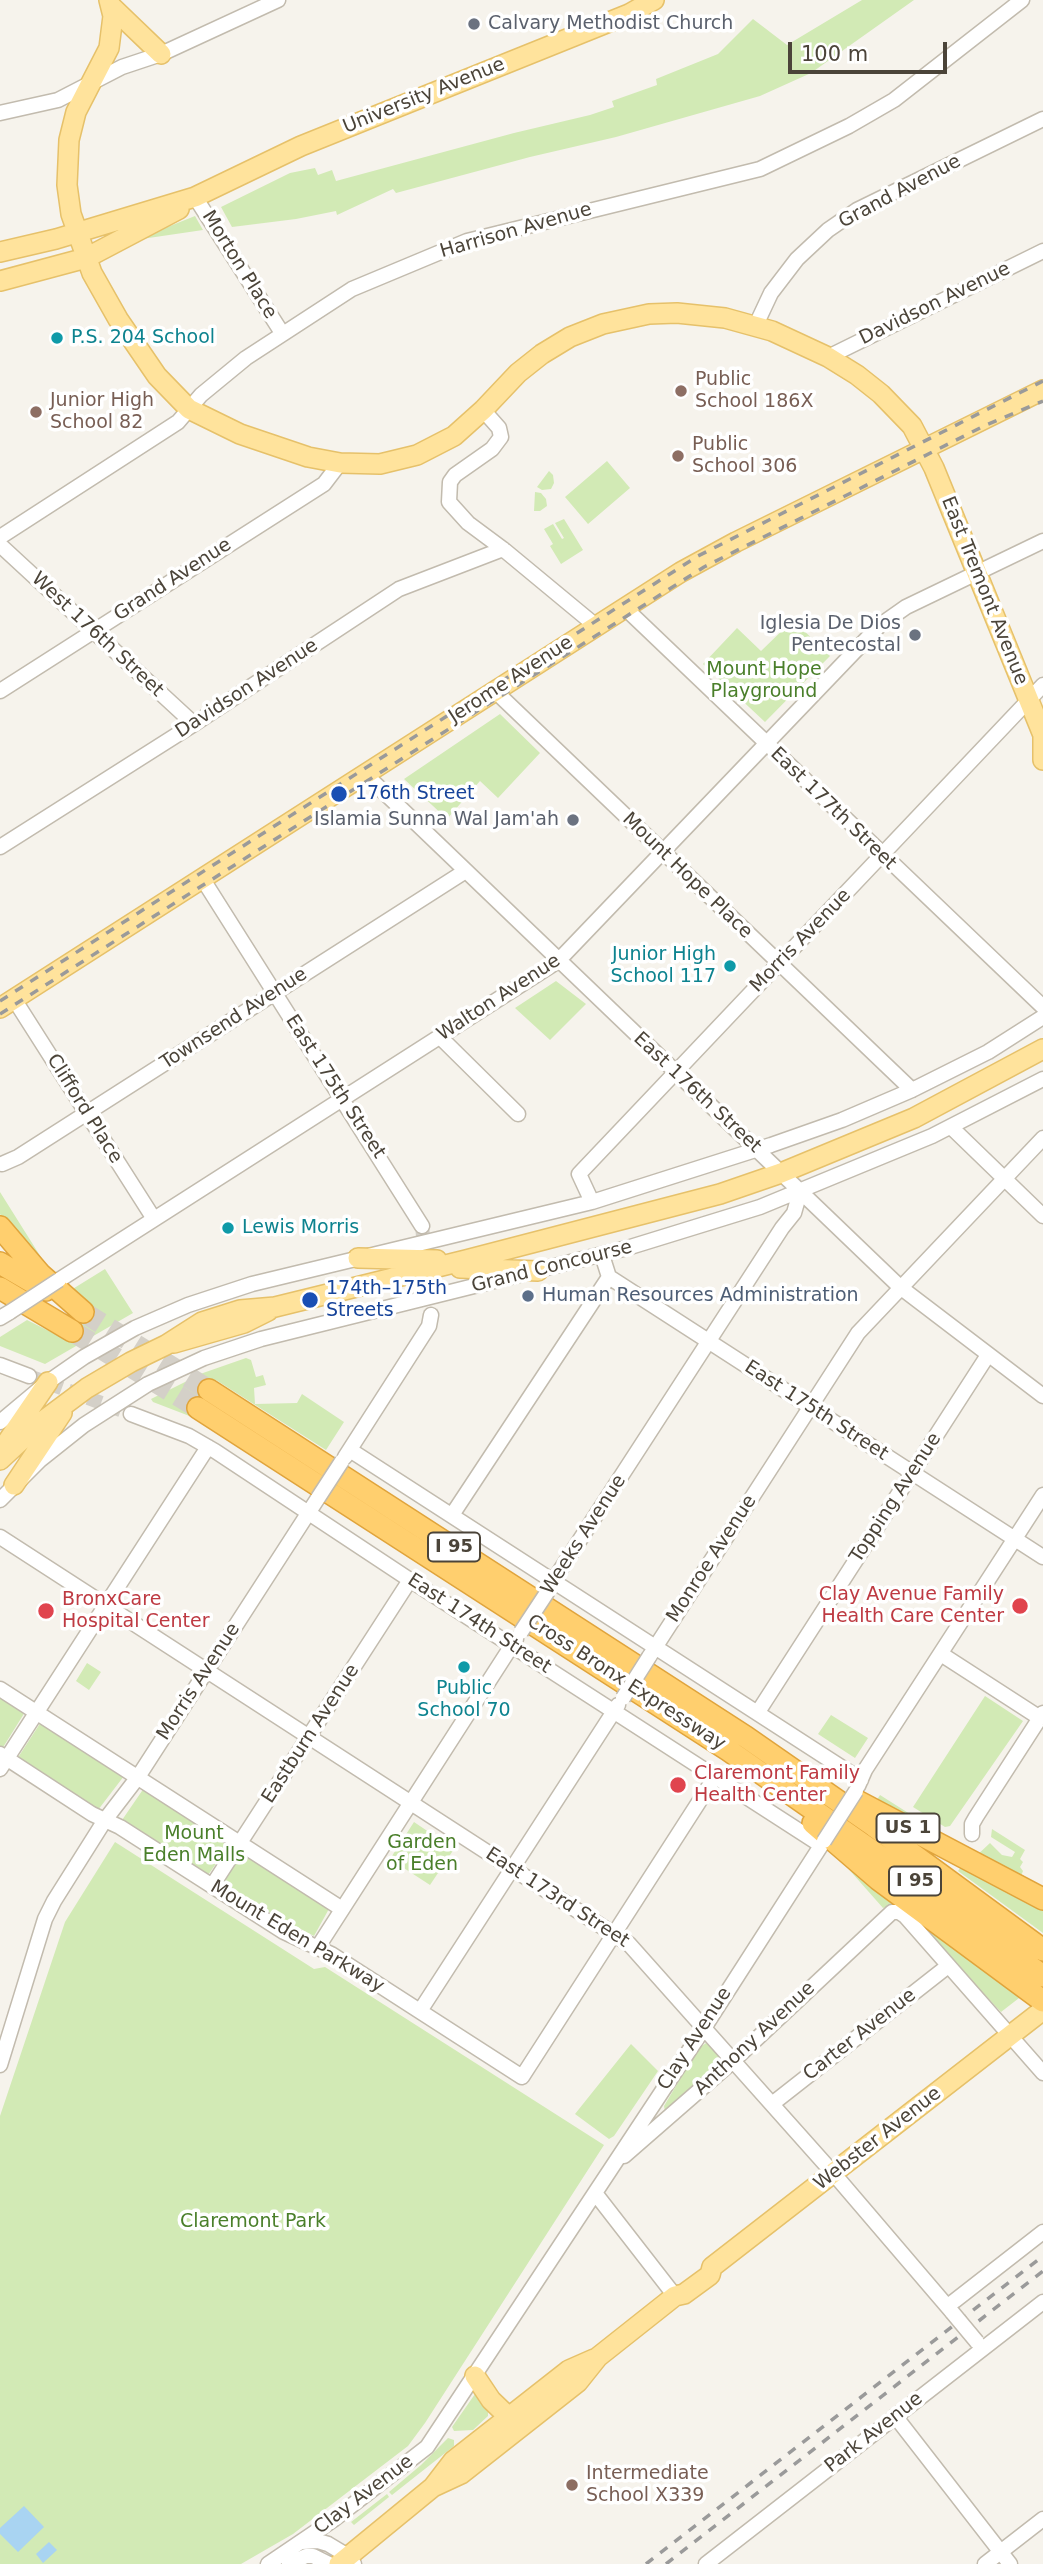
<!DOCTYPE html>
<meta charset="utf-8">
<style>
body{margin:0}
#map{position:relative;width:1043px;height:2564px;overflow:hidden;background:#f6f3ec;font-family:"DejaVu Sans",sans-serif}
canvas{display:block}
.scale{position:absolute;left:788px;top:42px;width:159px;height:32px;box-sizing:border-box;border:4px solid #4b4439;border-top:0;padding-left:9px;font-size:21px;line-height:24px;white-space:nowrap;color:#4b4439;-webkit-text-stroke:5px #fff;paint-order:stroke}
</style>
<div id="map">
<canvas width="1043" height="2564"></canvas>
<div class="scale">100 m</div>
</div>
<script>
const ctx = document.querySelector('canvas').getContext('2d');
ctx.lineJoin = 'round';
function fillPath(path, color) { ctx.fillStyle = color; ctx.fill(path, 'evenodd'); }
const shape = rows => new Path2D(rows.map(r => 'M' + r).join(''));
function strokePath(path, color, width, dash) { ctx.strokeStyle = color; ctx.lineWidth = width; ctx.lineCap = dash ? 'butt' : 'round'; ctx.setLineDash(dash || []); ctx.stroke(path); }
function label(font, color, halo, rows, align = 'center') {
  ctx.font = font + ' "DejaVu Sans",sans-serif'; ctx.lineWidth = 7; ctx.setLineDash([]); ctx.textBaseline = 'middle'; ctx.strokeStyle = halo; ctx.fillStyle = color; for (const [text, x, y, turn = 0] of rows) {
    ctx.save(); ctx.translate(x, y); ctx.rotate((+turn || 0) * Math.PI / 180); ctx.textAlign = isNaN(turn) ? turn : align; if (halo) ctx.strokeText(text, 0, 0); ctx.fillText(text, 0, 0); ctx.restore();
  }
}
fillPath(shape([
 [862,0,914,0,811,73,760,96,616,137,530,157,396,193,393,189,337,215,336,211,296,219,232,227,221,207,290,173,315,168,318,175,332,170,336,181,514,133,590,115,614,107,612,101,657,85,656,79,718,54,753,19,787,45],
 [195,216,203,230,135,240],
 [607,461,630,488,588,524,565,497],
 [549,471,553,475,554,483,551,489,542,490,537,487],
 [535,492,541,493,546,499,547,506,540,511,534,511],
 [564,519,583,550,561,564,550,546,553,544,544,529,553,524,562,539,564,538,555,523],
 [793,620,830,656,765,722,703,664,737,628,761,651],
 [500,714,540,753,498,798,480,781,447,819,404,779],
 [556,981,586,1004,550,1040,515,1008],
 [0,1192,49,1270,6,1224,0,1214],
 [105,1269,133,1313,45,1364,0,1346,0,1337,27,1320,67,1340,89,1303,71,1290],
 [246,1358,251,1360,256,1377,263,1375,266,1385,254,1388,255,1404,297,1403,302,1394,344,1422,326,1450,216,1380,192,1417,153,1402,151,1399,203,1373],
 [87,1663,101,1672,89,1690,76,1681],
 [0,1696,25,1712,2,1749,0,1748],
 [985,1696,1023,1721,950,1826,945,1827,913,1807],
 [831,1715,868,1738,855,1758,818,1734],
 [41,1722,124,1776,98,1810,17,1759],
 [144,1788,231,1842,206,1878,120,1823],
 [880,1795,962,1847,875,1803],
 [414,1822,454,1849,430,1885,390,1859],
 [992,1829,1025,1850,1020,1859,1023,1862,1020,1867,1023,1871,1021,1876,974,1858,990,1843,1002,1855,1012,1857,1015,1852,991,1837],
 [115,1842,314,1969,325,1967,604,2145,425,2423,408,2446,293,2534,241,2564,0,2564,0,2116,65,1922],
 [243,1852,330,1907,314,1936,225,1889,222,1885],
 [837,1856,1023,1995,1001,2012,923,1929,893,1905,883,1908],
 [963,1864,1043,1905,1043,1933,958,1871],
 [706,2043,721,2057,722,2062,665,2112,664,2106,698,2049],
 [631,2044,658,2071,614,2136,609,2139,575,2114],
 [475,2394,488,2412,488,2416,473,2430,454,2431,452,2427],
 [448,2438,454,2440,454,2446,392,2495,389,2492,421,2465],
 [387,2494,389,2497,354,2525,351,2522]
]), '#d2eab5');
fillPath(shape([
 [24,2506,44,2527,18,2552,0,2534,0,2528],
 [49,2542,57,2550,43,2563,36,2554]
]), '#a9d4f2');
strokePath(shape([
 [422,1226,431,1315],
 [29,1376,131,1414]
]), '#d4d0c8', 14, [14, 7]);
strokePath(shape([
 [83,1312,209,1390],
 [72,1331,198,1408]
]), '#d4d0c8', 21, [21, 10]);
const minor = shape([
 [0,113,58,100,122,67,161,54,278,0],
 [195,197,282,333],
 [756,325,771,293,797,259,828,230,857,210,1043,119],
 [828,357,1043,251],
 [483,410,499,428,501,437,492,449,455,475,450,482,449,502,468,523,503,549,596,626],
 [0,537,178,422,201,395,246,358,352,289,467,241,760,169,849,126,894,100,1022,0],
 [0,545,194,724],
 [625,608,1043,1007],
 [494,690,912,1090],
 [0,691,324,484,340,463],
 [365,774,900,1287,1043,1396],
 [0,847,194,724,399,589,503,549],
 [202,878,422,1226],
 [14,999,154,1219],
 [440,1037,518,1114],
 [951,1127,1043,1216],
 [2,1164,18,1157,464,872],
 [592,1202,579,1174,1043,685],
 [602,1255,609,1277,1043,1557],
 [59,1280,558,961,879,626,906,607,1043,541],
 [0,1318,10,1312],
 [0,1365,29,1376],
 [131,1414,189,1436,215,1451,410,1580,821,1845],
 [0,1422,48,1382,84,1357,135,1328,188,1305,252,1284,592,1202,771,1145,842,1120,912,1090,988,1052,1043,1017],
 [350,1450,861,1780],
 [345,1457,429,1326,431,1315],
 [0,1500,40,1460,84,1425,148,1384,204,1358,261,1339,627,1248,760,1207,932,1136,1043,1079],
 [452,1515,609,1277],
 [0,1537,629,1944,834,2174,952,2312],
 [550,1586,782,1228,794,1213,800,1192],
 [941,1654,1040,1718],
 [649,1657,858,1333,1043,1138],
 [0,1689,342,1909],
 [758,1712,988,1355],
 [0,1754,92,1814,120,1827,284,1932,331,1954,522,2077,715,1777],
 [0,1769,208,1447],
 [858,1786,865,1770,1043,1495],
 [972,1834,972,1824,976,1817,1043,1713],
 [212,1886,410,1580],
 [318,1947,516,1639],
 [420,2011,618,1705],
 [0,2065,45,1919,54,1901,105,1820,138,1777,318,1498],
 [772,2104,948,1966],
 [624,2156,733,2061,892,1912,899,1912,905,1916,1043,2073],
 [595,2193,675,2296],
 [948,2306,1043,2232],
 [895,2416,1010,2564],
 [302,2542,318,2541,328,2544,348,2556,354,2564],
 [268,2564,333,2520,427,2447,704,2028,824,1841],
 [289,2564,306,2556,313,2556,329,2564],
 [706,2564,1043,2302],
 [985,2564,1043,2519]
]);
const major = shape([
 [109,0,113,16,109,48,76,112,69,140,67,185,71,214,92,273,118,319,157,376,189,409,240,434,308,457,340,463,380,464,417,455,454,436,483,410,518,373,542,354,570,337,603,324,649,314,677,313,725,318,772,331,828,357,857,375,881,394,912,426,934,468,1043,735],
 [111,6,161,54],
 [0,252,56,239,195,197,301,146,629,14,654,0],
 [0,281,86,258,179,209],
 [1043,735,1043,760],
 [0,1008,681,572,736,542,1043,390],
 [358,1258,437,1260],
 [460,1268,538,1271],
 [174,1343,244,1323,268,1311],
 [7,1442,48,1382],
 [0,1460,40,1423,87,1388,131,1362,166,1345,202,1322,240,1310,275,1307,466,1260,720,1194,781,1173,914,1118,1043,1049],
 [14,1485,62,1413],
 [475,2376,491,2400,517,2425],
 [433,2487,461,2474,578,2382,598,2357,675,2296,684,2294,710,2275,712,2267,1043,2010],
 [339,2564,433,2487,453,2461,569,2370,594,2359]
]);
const highway = shape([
 [0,1227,40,1274,83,1312],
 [0,1263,46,1290],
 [0,1288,72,1331],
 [209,1390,746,1737,874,1826,1043,1950],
 [198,1408,728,1750,888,1862,1043,1976],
 [859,1802,1043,1899],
 [813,1823,878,1879,1043,2001]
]);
strokePath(minor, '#c2bbae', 17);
strokePath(major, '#e6c16a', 22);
strokePath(highway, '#e0a43c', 24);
strokePath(minor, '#fff', 14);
strokePath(major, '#ffe39c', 19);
strokePath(highway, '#ffcf6e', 21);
strokePath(shape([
 [0,1001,698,556,1043,381],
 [0,1014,704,567,984,426,1043,401],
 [646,2564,1043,2256],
 [666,2564,1043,2271]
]), '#9a9a9a', 3.5, [9, 9]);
const minorBridge = shape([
 [10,1312,59,1280],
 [318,1498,342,1461],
 [521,1632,548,1591],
 [623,1698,649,1657],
 [824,1841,856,1791],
 [952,2312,977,2342]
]);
strokePath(minorBridge, '#c2bbae', 17, []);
strokePath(minorBridge, '#fff', 14);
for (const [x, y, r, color] of [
 [474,24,7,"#6b7280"],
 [57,338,7,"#0f9aa8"],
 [681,391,7,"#8d6e63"],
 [36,412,7,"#8d6e63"],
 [678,456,7,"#8d6e63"],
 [915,635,7,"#6b7280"],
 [339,794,9,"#1a4fb4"],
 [573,820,7,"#6b7280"],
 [730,966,7,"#0f9aa8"],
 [228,1228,7,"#0f9aa8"],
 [528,1296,7,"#5c6f8a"],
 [310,1300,9,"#1a4fb4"],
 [1020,1606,9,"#e0444e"],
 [46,1611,9,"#e0444e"],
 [464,1667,7,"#0f9aa8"],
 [678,1785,9,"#e0444e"],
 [572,2485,7,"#8d6e63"]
]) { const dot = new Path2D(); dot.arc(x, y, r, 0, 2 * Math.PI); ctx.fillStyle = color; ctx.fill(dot); strokePath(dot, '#fff', 2.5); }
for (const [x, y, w] of [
 [454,1547,52],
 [908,1828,63],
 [915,1881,52]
]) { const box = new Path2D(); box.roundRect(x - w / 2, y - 14.5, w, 29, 5); ctx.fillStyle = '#fff'; ctx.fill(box); strokePath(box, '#4b4439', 2); }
label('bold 18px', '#4b4439', null, [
 ["I 95",454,1547],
 ["US 1",908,1828],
 ["I 95",915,1881]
]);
label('19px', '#5b616d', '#fff', [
 ["Calvary Methodist Church",488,24,"left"],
 ["Iglesia De Dios",901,624],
 ["Pentecostal",901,646],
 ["Islamia Sunna Wal Jam'ah",559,820]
], 'right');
label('19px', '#4b4439', '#fff', [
 ["University Avenue",424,96,-22],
 ["Grand Avenue",900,192,-28],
 ["Harrison Avenue",516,231,-16],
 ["Morton Place",239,265,58],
 ["Davidson Avenue",935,304,-26],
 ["Grand Avenue",173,580,-33],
 ["East Tremont Avenue",984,591,68],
 ["West 176th Street",97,635,43],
 ["Jerome Avenue",511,680,-33],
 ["Davidson Avenue",247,689,-33],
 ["East 177th Street",833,809,44],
 ["Mount Hope Place",687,876,44],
 ["Morris Avenue",801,941,-46],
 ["Walton Avenue",499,998,-33],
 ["Townsend Avenue",234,1019,-33],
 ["East 175th Street",335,1087,57],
 ["East 176th Street",697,1093,43],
 ["Clifford Place",84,1109,58],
 ["Grand Concourse",552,1267,-14],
 ["East 175th Street",816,1411,33],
 ["Topping Avenue",896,1498,-57],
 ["Weeks Avenue",584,1535,-57],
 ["Monroe Avenue",712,1559,-57],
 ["East 174th Street",479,1624,33],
 ["Morris Avenue",199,1682,-57],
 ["Cross Bronx Expressway",626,1683,33],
 ["Eastburn Avenue",311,1734,-57],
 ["East 173rd Street",557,1898,33],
 ["Mount Eden Parkway",297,1937,31],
 ["Carter Avenue",860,2035,-38],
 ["Clay Avenue",695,2039,-57],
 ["Anthony Avenue",755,2039,-43],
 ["Webster Avenue",878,2139,-38],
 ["Park Avenue",874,2433,-38],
 ["Clay Avenue",364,2495,-37]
]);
label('19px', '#0d838f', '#fff', [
 ["P.S. 204 School",71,338],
 ["Junior High",716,955,"right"],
 ["School 117",716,977,"right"],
 ["Lewis Morris",242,1228],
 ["Public",464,1689,"center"],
 ["School 70",464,1711,"center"]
], 'left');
label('19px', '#785e54', '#fff', [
 ["Public",695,380],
 ["School 186X",695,402],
 ["Junior High",50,401],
 ["School 82",50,423],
 ["Public",692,445],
 ["School 306",692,467],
 ["Intermediate",586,2474],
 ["School X339",586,2496]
], 'left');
label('19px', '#4a7f2a', '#fff', [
 ["Mount Hope",764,670],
 ["Playground",764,692],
 ["Mount",194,1834],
 ["Eden Malls",194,1856],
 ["Garden",422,1843],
 ["of Eden",422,1865],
 ["Claremont Park",253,2222]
]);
label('19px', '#164399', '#fff', [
 ["176th Street",355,794],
 ["174th–175th",326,1289],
 ["Streets",326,1311]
], 'left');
label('19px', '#4e5e75', '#fff', [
 ["Human Resources Administration",542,1296]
], 'left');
label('19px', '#be3a42', '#fff', [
 ["Clay Avenue Family",1004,1595,"right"],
 ["Health Care Center",1004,1617,"right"],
 ["BronxCare",62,1600],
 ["Hospital Center",62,1622],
 ["Claremont Family",694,1774],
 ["Health Center",694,1796]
], 'left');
</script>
